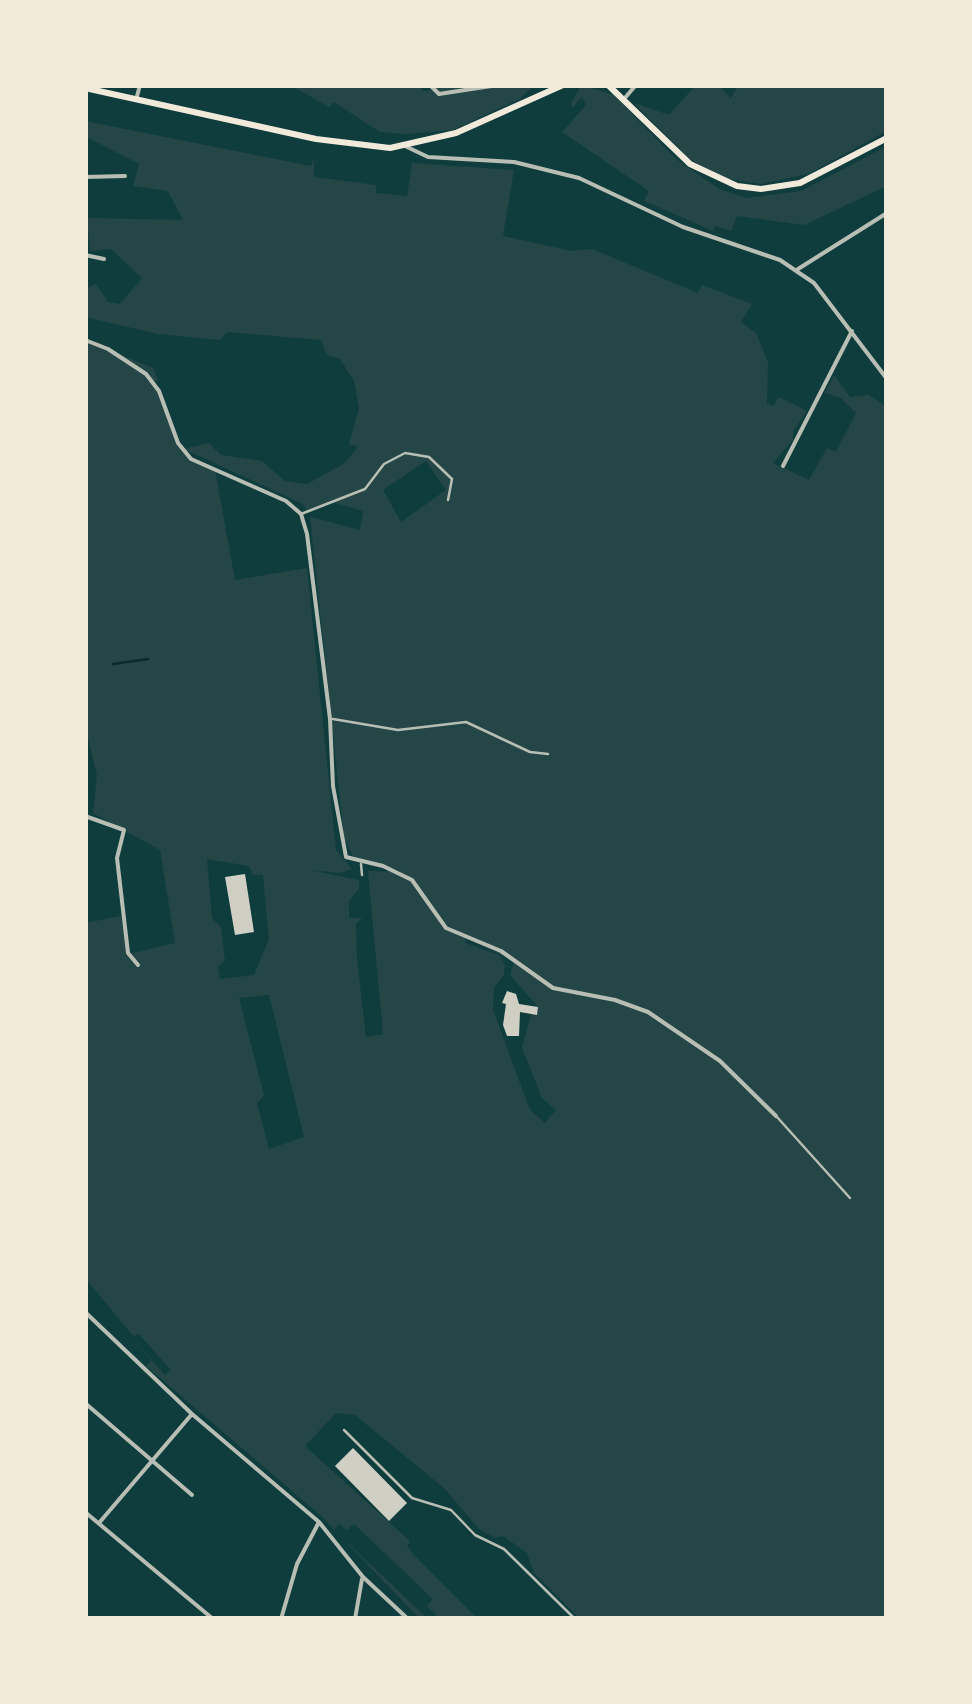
<!DOCTYPE html>
<style>
body{margin:0}
#map{position:relative;width:972px;height:1704px;overflow:hidden;background:#0f3d3e;font-family:"Asap Condensed",sans-serif}
canvas{display:block}
.frame{position:absolute;inset:0;border:88px solid #f1e9da;pointer-events:none}
</style>
<div id="map">
<canvas width="972" height="1704"></canvas>
<div class="frame"></div>
</div>
<script>
const ctx = document.querySelector('canvas').getContext('2d');
ctx.lineJoin = 'round';
function fillPath(path, color) { ctx.fillStyle = color; ctx.fill(path, 'evenodd'); }
const shape = rows => new Path2D(rows.map(r => 'M' + r).join(''));
function strokePath(path, color, width, dash) { ctx.strokeStyle = color; ctx.lineWidth = width; ctx.lineCap = dash ? 'butt' : 'round'; ctx.setLineDash(dash || []); ctx.stroke(path); }
fillPath(shape([
 [422,85,422,91,426,91,431,90,430,85,534,85,520,99,453,130,407,134,380,132,334,102,329,107,292,86],
 [696,85,718,85,731,98,739,85,887,85,887,131,808,174,761,184,724,178,689,159,634,103,669,115],
 [585,86,614,95,675,158,719,189,747,198,801,191,887,146,887,186,804,225,737,216,731,231,715,226,713,231,644,201,649,191,562,132,586,105,582,97,572,108,571,103,580,87],
 [85,121,311,166,314,158,314,177,376,185,376,193,407,196,412,163,514,170,503,236,572,251,592,249,698,293,702,285,752,304,741,322,756,333,768,362,767,403,773,406,779,397,807,411,793,431,793,440,773,463,809,480,827,448,836,452,856,413,841,398,825,393,834,375,850,397,869,395,887,407,887,1619,580,1619,534,1573,527,1553,503,1536,495,1538,479,1529,444,1488,355,1415,336,1413,305,1446,410,1541,407,1546,415,1556,478,1619,432,1619,436,1615,427,1606,433,1599,354,1524,347,1530,339,1524,334,1530,428,1619,420,1619,320,1515,146,1366,151,1361,133,1339,165,1375,171,1370,139,1334,133,1336,85,1278,85,923,121,916,128,954,175,943,160,850,93,813,97,776,85,726,85,340,153,368,158,381,153,381,183,452,215,470,235,580,307,568,336,850,352,869,340,873,310,870,359,880,359,889,349,901,349,918,362,918,356,924,357,959,366,1037,383,1034,368,871,402,872,353,856,344,838,310,517,360,530,363,511,332,502,307,511,303,504,184,449,209,443,221,455,262,461,285,481,307,484,345,463,358,447,349,444,359,408,354,381,340,359,327,355,321,340,227,332,220,340,158,334,89,318,85,321,85,289,96,284,108,302,120,304,142,278,111,249,90,251,87,218,183,220,168,191,133,186,139,164,85,136],
 [426,461,446,490,401,522,383,490],
 [207,859,249,866,253,875,263,875,269,939,254,975,220,979,218,966,225,961,221,927,212,918],
 [465,938,514,961,510,975,538,1007,537,1014,531,1014,522,1048,542,1098,556,1110,545,1123,530,1110,493,1010,494,988,504,975,505,964,499,955,466,943],
 [269,995,304,1137,269,1149,257,1103,264,1095,239,998]
]), '#244646');
strokePath(shape([
 [113,664,148,659]
]), '#0a2a2b', 2.5);
fillPath(shape([
 [245,874,254,932,235,935,225,877],
 [507,991,516,994,519,1004,538,1007,537,1015,520,1012,519,1036,507,1036,503,1025,506,1004,502,1003],
 [353,1448,407,1503,389,1521,335,1466]
]), '#cfcfc3');
strokePath(shape([
 [301,514,365,489,384,464,405,453,429,457,452,479,448,500],
 [333,719,398,730,466,722,530,752,548,754],
 [361,864,362,875],
 [777,1117,850,1198],
 [344,1430,412,1498,451,1510,475,1535,504,1549,575,1619]
]), '#b8beb3', 2.5);
strokePath(shape([
 [430,85,439,94,498,85],
 [624,99,636,85],
 [136,100,140,85],
 [405,146,428,157,514,162,579,178,683,227,780,260,814,283,887,379],
 [85,177,125,176],
 [85,255,104,259],
 [798,269,887,213],
 [85,340,108,349,146,374,159,391,178,443,191,459,286,501,301,514,307,534,330,719,333,786,346,857,383,866,412,880,446,928,501,951,553,988,615,1000,648,1012,720,1061,776,1116],
 [783,466,852,331],
 [85,816,124,830,117,858,128,953,138,965],
 [85,1312,192,1414,319,1522,363,1577,408,1619],
 [85,1403,192,1495],
 [85,1512,213,1619],
 [99,1523,192,1414],
 [281,1619,297,1564,319,1522],
 [355,1619,362,1579]
]), '#b8beb3', 4);
strokePath(shape([
 [608,85,690,164,737,186,761,189,800,183,887,138],
 [85,88,316,139,390,148,456,133,563,85]
]), '#f1e9da', 6);
</script>
